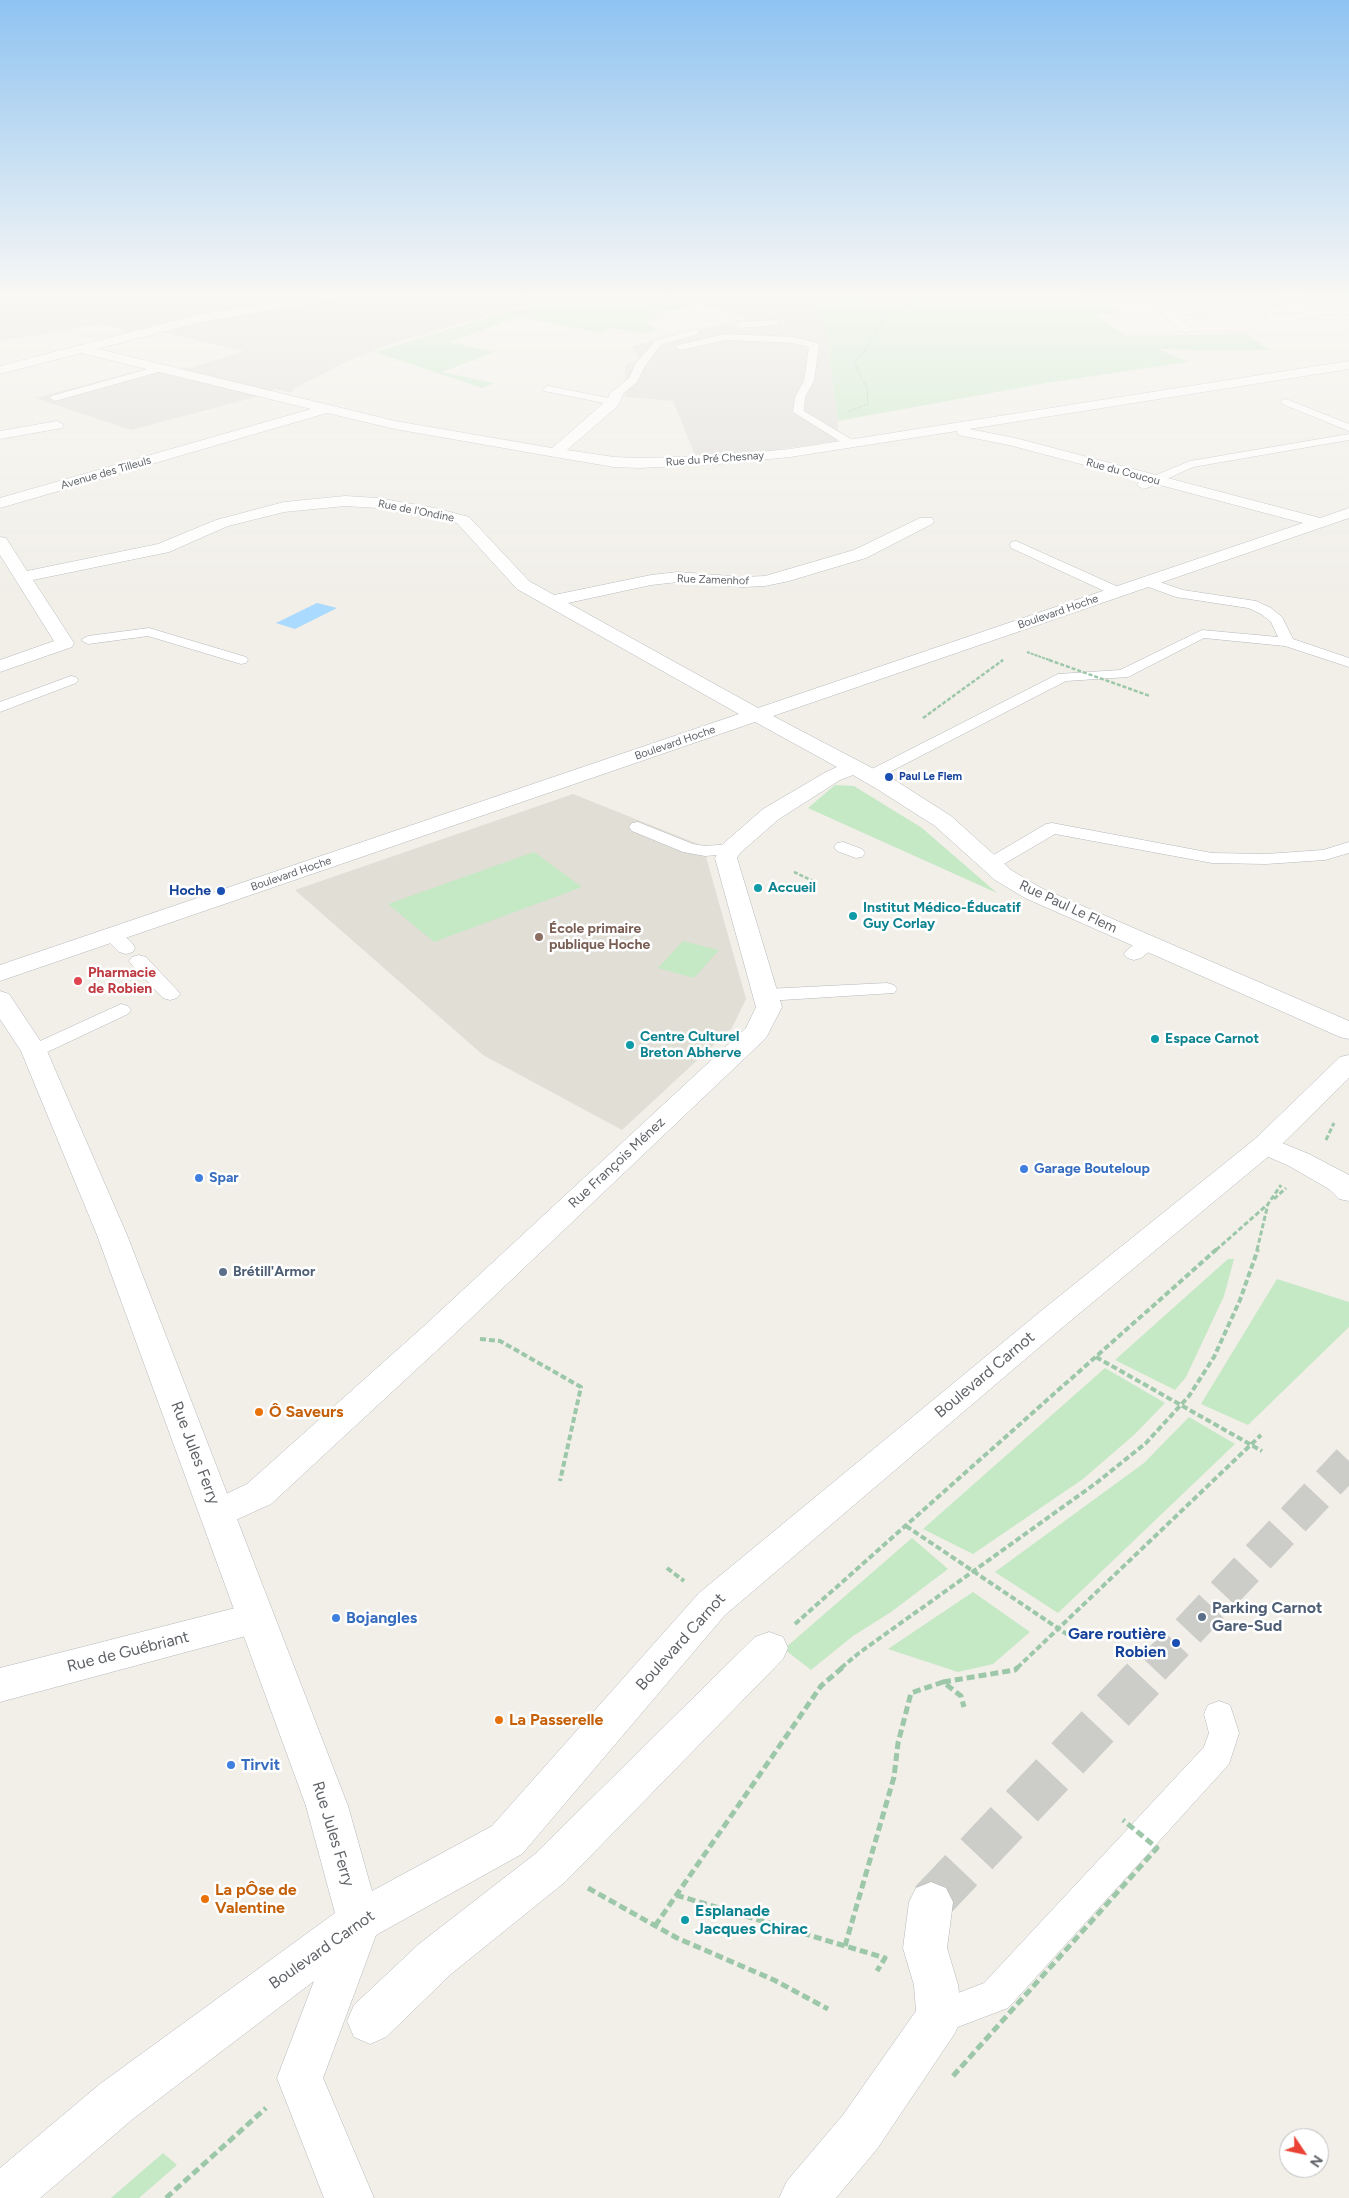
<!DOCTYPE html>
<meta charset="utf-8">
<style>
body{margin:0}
#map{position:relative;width:1349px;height:2198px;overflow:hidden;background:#f1efe8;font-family:Figtree,sans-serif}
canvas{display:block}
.north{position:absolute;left:1279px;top:2128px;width:50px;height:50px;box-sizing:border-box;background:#fff;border:1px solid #bfc1c3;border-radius:50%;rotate:124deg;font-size:14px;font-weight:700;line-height:20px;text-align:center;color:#5f6368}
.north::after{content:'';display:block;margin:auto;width:18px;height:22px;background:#ea4335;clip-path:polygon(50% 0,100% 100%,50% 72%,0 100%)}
</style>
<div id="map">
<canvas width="1349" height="2198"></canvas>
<div class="north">N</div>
</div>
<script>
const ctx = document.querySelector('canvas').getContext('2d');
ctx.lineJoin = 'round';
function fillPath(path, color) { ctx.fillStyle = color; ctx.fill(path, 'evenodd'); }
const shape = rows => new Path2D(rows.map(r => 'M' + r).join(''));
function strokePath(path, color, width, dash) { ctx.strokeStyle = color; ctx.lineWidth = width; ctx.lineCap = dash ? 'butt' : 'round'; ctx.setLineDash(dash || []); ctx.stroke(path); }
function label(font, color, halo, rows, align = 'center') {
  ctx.font = font + ' Figtree,sans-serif'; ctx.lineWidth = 5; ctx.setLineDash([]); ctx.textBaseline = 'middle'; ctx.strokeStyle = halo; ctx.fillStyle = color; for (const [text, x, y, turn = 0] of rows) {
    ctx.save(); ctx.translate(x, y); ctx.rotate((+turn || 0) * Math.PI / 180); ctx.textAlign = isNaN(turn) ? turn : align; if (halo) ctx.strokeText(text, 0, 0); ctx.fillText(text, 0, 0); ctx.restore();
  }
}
fillPath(shape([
 [0,295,520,295,544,302,507,310,397,342,350,360,293,389,292,393,275,389,252,398,131,430,35,398,141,370,190,368,244,351,164,333,130,333,103,324,0,341],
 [673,295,803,295,825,324,838,421,837,441,741,455,695,455,673,401,625,397,625,365,640,359,632,346,746,318]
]), '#e0deda');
fillPath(shape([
 [573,794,703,846,746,999,732,1028,622,1130,483,1055,295,890]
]), '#e1ded6');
fillPath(shape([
 [525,295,668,295,695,303,677,310,650,312,657,314,659,317,647,321,651,327,659,328,644,334,611,328,600,333,519,317,449,342,495,352,442,372,494,383,482,388,374,352,513,310,550,303],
 [803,295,1084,295,1122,313,1095,315,1126,336,1245,334,1270,350,1224,351,1158,349,1188,362,1046,383,838,421,825,324],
 [835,785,854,786,922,828,997,893,808,808],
 [534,852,582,887,434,942,388,904],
 [683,941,719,950,694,978,658,968],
 [1228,1259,1234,1259,1224,1296,1186,1377,1175,1390,1115,1360],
 [1277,1279,1349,1302,1349,1327,1248,1425,1201,1404],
 [1105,1368,1165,1403,1135,1434,1083,1479,973,1554,923,1529],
 [1189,1417,1235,1444,1058,1613,995,1572,1144,1463],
 [912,1538,948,1569,891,1612,853,1636,811,1670,784,1649],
 [973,1592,1030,1632,993,1664,958,1672,888,1649],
 [163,2153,177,2165,139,2198,111,2198]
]), '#c5e8c5');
fillPath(shape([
 [317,603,337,608,295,629,276,623]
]), '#aadaff');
strokePath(shape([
 [1153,1668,1349,1461]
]), '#ccccc8', 34, [34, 17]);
strokePath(shape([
 [931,1902,1154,1667]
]), '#ccccc8', 44, [44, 22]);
const service = shape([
 [1343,306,1346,307,1346,311,1295,320,1270,320,1265,317,1270,314,1295,314,1343,306],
 [775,320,778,321,778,325,739,328,734,325,739,322,775,320],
 [696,329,699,330,699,334,661,345,645,366,637,382,620,396,612,396,611,394,612,392,629,378,636,363,655,341,696,329],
 [726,334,793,337,817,343,819,345,814,381,805,397,804,411,854,441,856,443,854,445,846,445,793,412,795,397,804,381,809,347,793,343,726,340,681,350,676,347,678,345,726,334],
 [162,365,167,368,166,370,55,401,50,398,51,396,162,365],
 [548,386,614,399,619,402,614,405,544,391,543,389,548,386],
 [1286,399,1349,424,1349,431,1282,404,1281,402,1282,400,1286,399],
 [1349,434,1349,440,1193,467,1147,488,1143,489,1137,485,1139,482,1190,461,1349,434],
 [1016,541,1123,589,1125,592,1118,596,1113,595,1011,548,1010,545,1011,542,1016,541],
 [1148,578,1183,590,1256,601,1271,608,1282,617,1293,639,1349,658,1349,667,1285,646,1204,638,1128,677,1066,681,876,779,864,779,862,776,864,773,1058,674,1120,670,1202,630,1278,637,1271,622,1261,614,1248,608,1176,597,1143,585,1141,582,1148,578],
 [149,628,246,657,248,660,246,663,241,664,148,636,88,644,81,640,88,636,149,628],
 [71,676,76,677,78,680,76,683,0,712,0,702,71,676],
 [638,822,693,844,705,846,731,844,737,845,740,849,737,853,731,854,705,856,683,852,632,831,629,827,632,823,638,822],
 [1052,823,1212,853,1266,854,1323,850,1349,842,1349,853,1325,860,1266,864,1212,863,1055,834,997,868,991,869,985,868,982,864,985,860,1046,824,1052,823],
 [843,842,862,849,865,853,862,857,856,858,837,851,834,847,837,843,843,842],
 [113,929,120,931,133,944,135,948,133,952,126,954,119,952,106,939,104,935,106,931,113,929],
 [1148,937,1155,939,1157,943,1155,947,1141,958,1134,960,1127,958,1124,954,1127,950,1141,939,1148,937],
 [139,955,146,957,177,990,180,994,177,998,170,1000,163,998,132,965,129,961,132,957,139,955],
 [887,983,894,985,897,989,894,993,766,1001,759,999,756,995,759,991,766,989,887,983],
 [121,1004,128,1006,131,1010,128,1014,41,1055,34,1057,27,1055,24,1051,27,1047,121,1004],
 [1219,1701,1230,1705,1239,1733,1229,1764,1008,2008,939,2034,927,2029,921,2017,927,2005,984,1983,1204,1747,1209,1733,1204,1714,1208,1705,1219,1701]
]);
const pedestrian = shape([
 [769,1632,783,1637,788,1648,783,1659,565,1882,451,1974,386,2037,370,2044,354,2037,347,2021,354,2005,419,1944,535,1854,755,1637,769,1632]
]);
const minor = shape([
 [1299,295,1304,295,1306,298,1304,301,1244,309,1176,314,1193,329,1187,333,1183,332,1159,311,1165,307,1244,301,1299,295],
 [82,345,395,421,552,448,607,400,611,391,616,390,623,394,619,405,567,450,614,457,640,458,718,456,790,449,1349,361,1349,369,969,429,1015,438,1320,518,1349,508,1349,518,773,716,893,779,951,816,1011,870,1041,888,1349,1021,1349,1039,1340,1037,1025,898,995,880,935,826,877,789,853,775,840,780,779,819,740,853,737,858,782,1007,766,1038,446,1342,271,1504,218,1528,205,1524,200,1514,205,1504,247,1484,424,1326,746,1028,756,1007,715,858,723,844,763,809,826,772,837,767,755,722,0,981,0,965,739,714,517,589,457,523,378,508,345,506,284,512,228,526,169,552,33,580,74,643,72,647,0,672,0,660,54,641,0,555,0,537,6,538,27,571,158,544,216,520,284,502,345,496,378,498,435,508,469,517,529,581,554,595,651,575,678,572,743,577,765,576,854,550,920,518,932,518,934,521,932,524,866,558,789,581,765,586,743,587,678,582,651,585,568,603,758,708,1303,523,1009,445,958,435,957,431,790,457,718,464,640,468,614,467,555,457,395,429,327,413,0,508,0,498,311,409,77,352,76,349,77,346,82,345],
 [57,421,64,425,62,428,0,439,0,431,57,421],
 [1265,1136,1309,1154,1349,1175,1349,1201,1339,1199,1329,1189,1289,1166,1255,1151,1251,1145,1255,1139,1265,1136],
 [712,1589,725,1593,731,1604,725,1615,522,1854,376,1935,323,2078,374,2198,324,2198,277,2078,314,1981,134,2118,117,2125,100,2118,93,2101,100,2084,335,1913,306,1806,312,1793,327,1787,342,1793,348,1806,372,1891,492,1826,699,1593,712,1589],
 [255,1603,268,1608,274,1619,268,1630,0,1702,0,1668,255,1603],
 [931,1882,946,1888,953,1902,947,1948,958,1985,962,2017,955,2033,877,2149,836,2198,779,2198,787,2181,843,2115,916,2011,914,1985,903,1948,909,1902,916,1888,931,1882]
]);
const tertiary = shape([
 [320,295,344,295,338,299,201,322,0,374,0,366,196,315,320,295],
 [1279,295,1297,295,1349,307,1349,315,1281,297,1279,295],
 [0,991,9,994,47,1051,127,1235,348,1806,342,1819,327,1825,312,1819,306,1806,97,1235,21,1051,0,1019,0,991],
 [1349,1055,1349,1078,1275,1151,1063,1327,725,1615,712,1619,699,1615,693,1604,699,1593,1041,1311,1255,1139,1340,1057,1349,1055],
 [117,2077,134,2084,141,2101,134,2118,40,2198,0,2198,0,2168,100,2084,117,2077]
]);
strokePath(service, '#b5b8bc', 1);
strokePath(pedestrian, '#b5b8bc', 1);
strokePath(minor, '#b5b8bc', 1);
strokePath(tertiary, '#b5b8bc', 1);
strokePath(shape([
 [844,295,877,312,881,323,863,354,854,362,867,389,868,404,847,412],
 [881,323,923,295]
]), '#9cc7a9', 1, [2.5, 1]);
strokePath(shape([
 [1001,661,1003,660]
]), '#9cc7a9', 2, [3, 1]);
strokePath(shape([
 [923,718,1003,660],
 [794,872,813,881]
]), '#9cc7a9', 2.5, [4, 2]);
strokePath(shape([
 [1326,1140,1334,1123],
 [1274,1199,1286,1188],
 [1216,1250,1267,1205],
 [1257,1250,1268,1204,1281,1185]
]), '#9cc7a9', 3, [5, 2.5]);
strokePath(shape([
 [480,1339,500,1341,581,1387,560,1481],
 [1096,1357,1262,1451],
 [906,1526,1074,1639],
 [667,1568,684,1581],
 [795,1624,1217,1249],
 [841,1668,859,1653,1095,1484,1146,1443,1189,1396,1214,1357,1240,1300,1258,1249],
 [1017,1668,1261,1435]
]), '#9cc7a9', 4, [6, 3]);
strokePath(shape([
 [943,1682,1015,1670,1018,1667],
 [588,1888,677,1938,774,1980,828,2009],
 [676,1895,885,1958,877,1971],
 [655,1926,821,1686,843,1667],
 [845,1946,894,1777,898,1743,911,1693,943,1682,961,1696,964,1707],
 [166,2198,266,2108]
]), '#9cc7a9', 5, [8, 4]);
fillPath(service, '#fff');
fillPath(pedestrian, '#fff');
fillPath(minor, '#fff');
fillPath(tertiary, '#fff');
strokePath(shape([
 [1027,652,1052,661]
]), '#9cc7a9', 2, [3, 1]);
strokePath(shape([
 [1049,660,1150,696]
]), '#9cc7a9', 2.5, [4, 2]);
strokePath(shape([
 [953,2076,1157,1848,1123,1820]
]), '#9cc7a9', 5, [8, 4]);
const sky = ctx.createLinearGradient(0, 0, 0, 602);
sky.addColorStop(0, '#8fc3f1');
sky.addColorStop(0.49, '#f9f8f5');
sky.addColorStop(1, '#f9f8f500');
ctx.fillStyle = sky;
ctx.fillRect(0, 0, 1349, 602);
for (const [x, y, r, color] of [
 [889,777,5,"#1a4fb4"],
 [758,888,5,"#0f9aa8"],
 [221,891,5,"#1a4fb4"],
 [853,916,5,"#0f9aa8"],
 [539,937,5,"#8d6e63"],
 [78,981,5,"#e0444e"],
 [1155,1039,5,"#0f9aa8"],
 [630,1045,5,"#0f9aa8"],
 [1024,1169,5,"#3f7fe0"],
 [199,1178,5,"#3f7fe0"],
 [223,1272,5,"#5c6f8a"],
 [259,1412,5,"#e8710a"],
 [1202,1617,5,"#5c6f8a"],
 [336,1618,5,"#3f7fe0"],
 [1176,1643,5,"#1a4fb4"],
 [499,1720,5,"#e8710a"],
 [231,1765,5,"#3f7fe0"],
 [205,1899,5,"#e8710a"],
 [685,1920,5,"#0f9aa8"]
]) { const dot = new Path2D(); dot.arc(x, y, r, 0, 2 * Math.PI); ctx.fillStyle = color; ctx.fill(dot); strokePath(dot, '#fff', 2); }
label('11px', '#5f6368', '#fff', [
 ["Rue du Pré Chesnay",715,459,-4],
 ["Rue du Coucou",1123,472,15],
 ["Avenue des Tilleuls",106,473,-16],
 ["Rue de l'Ondine",416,511,11],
 ["Rue Zamenhof",713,580,2],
 ["Boulevard Hoche",1058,612,-19],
 ["Boulevard Hoche",675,743,-19],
 ["Boulevard Hoche",291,874,-19]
]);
label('bold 11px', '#164399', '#fff', [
 ["Paul Le Flem",899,777]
], 'left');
label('bold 14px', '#0d838f', '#fff', [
 ["Accueil",768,888],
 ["Institut Médico-Éducatif",863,908],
 ["Guy Corlay",863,924],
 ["Centre Culturel",640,1037],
 ["Breton Abherve",640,1053],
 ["Espace Carnot",1165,1039]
], 'left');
label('bold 14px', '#164399', '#fff', [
 ["Hoche",211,891]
], 'right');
label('14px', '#5f6368', '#fff', [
 ["Rue Paul Le Flem",1068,907,25],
 ["Rue François Ménez",617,1163,-43]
]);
label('bold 14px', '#785e54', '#fff', [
 ["École primaire",549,929],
 ["publique Hoche",549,945]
], 'left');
label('bold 14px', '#be3a42', '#fff', [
 ["Pharmacie",88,973],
 ["de Robien",88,989]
], 'left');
label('bold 14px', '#366cbe', '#fff', [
 ["Garage Bouteloup",1034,1169],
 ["Spar",209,1178]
], 'left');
label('bold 14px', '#4e5e75', '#fff', [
 ["Brétill'Armor",233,1272]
], 'left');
label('16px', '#5f6368', '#fff', [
 ["Boulevard Carnot",985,1375,-40],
 ["Rue Jules Ferry",195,1453,69],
 ["Boulevard Carnot",681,1642,-48],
 ["Rue de Guébriant",128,1652,-14],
 ["Rue Jules Ferry",333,1834,73],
 ["Boulevard Carnot",322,1950,-35]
]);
label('bold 16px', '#c56008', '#fff', [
 ["Ô Saveurs",269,1412],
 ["La Passerelle",509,1720],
 ["La pÔse de",215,1890],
 ["Valentine",215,1908]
], 'left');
label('bold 16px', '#4e5e75', '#fff', [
 ["Parking Carnot",1212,1608],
 ["Gare-Sud",1212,1626]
], 'left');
label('bold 16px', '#366cbe', '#fff', [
 ["Bojangles",346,1618],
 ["Tirvit",241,1765]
], 'left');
label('bold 16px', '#164399', '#fff', [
 ["Gare routière",1166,1634],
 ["Robien",1166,1652]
], 'right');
label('bold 16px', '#0d838f', '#fff', [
 ["Esplanade",695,1911],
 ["Jacques Chirac",695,1929]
], 'left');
</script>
